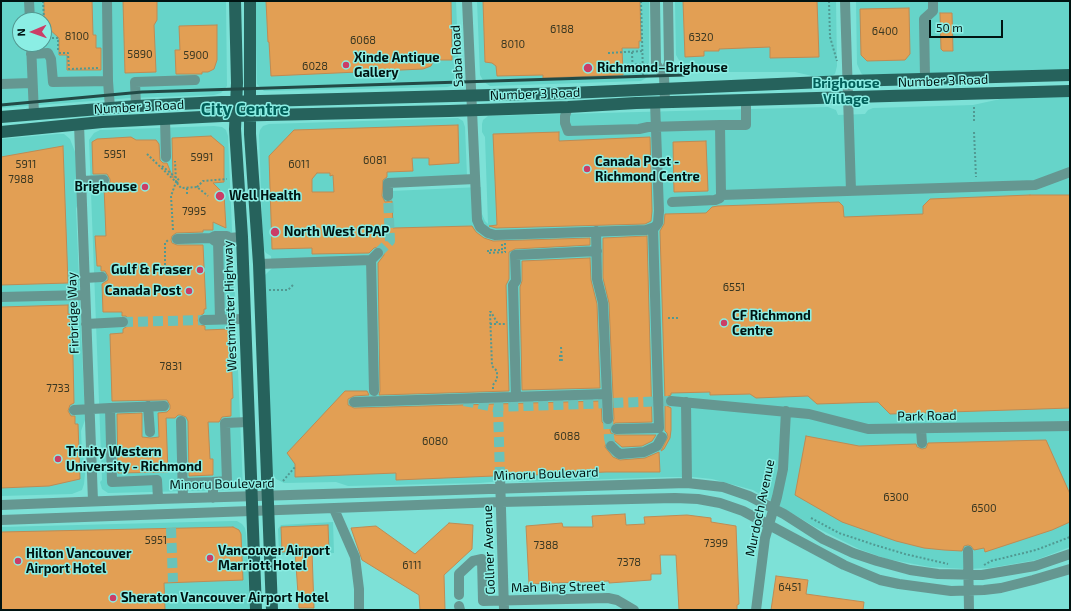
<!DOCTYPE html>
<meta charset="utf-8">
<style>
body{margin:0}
#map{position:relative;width:1071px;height:611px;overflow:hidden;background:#7de1d7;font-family:"Exo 2",sans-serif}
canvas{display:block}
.frame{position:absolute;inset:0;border:2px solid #011412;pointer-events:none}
.north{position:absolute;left:12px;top:12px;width:40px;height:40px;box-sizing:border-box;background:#8beee4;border:1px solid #549790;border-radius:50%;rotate:268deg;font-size:11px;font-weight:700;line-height:16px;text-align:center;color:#011412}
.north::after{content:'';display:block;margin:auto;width:14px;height:18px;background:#cb3d67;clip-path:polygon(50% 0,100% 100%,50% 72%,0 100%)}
.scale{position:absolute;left:929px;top:20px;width:74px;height:18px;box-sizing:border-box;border:2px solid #011412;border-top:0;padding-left:5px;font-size:12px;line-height:14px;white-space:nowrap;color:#011412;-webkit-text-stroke:3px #8beee4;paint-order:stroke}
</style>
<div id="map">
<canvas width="1071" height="611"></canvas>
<div class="frame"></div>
<div class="north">N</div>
<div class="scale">50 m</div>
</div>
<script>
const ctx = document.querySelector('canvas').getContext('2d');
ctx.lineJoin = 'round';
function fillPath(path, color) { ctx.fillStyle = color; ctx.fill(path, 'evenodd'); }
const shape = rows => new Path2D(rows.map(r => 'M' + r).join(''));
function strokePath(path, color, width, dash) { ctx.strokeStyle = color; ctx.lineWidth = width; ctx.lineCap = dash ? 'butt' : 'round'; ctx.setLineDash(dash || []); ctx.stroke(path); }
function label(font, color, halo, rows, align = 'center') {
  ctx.font = font + ' "Exo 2",sans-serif'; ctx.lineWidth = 3; ctx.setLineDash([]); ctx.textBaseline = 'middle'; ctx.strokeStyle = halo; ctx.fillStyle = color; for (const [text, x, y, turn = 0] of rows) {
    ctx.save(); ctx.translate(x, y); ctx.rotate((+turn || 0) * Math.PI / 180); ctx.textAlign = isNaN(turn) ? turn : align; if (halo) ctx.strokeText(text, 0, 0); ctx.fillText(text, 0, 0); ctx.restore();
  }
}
fillPath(shape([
 [1,1,226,1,227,86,221,93,214,95,131,98,1,108],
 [20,20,44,20,44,44,20,44],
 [255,1,456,1,459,78,454,85,447,87,264,91,257,84],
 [477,1,649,1,649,72,646,78,641,81,490,86,484,82,480,75],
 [675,1,836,1,837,66,835,74,825,79,795,72,700,72,685,70,676,55],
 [856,1,1070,1,1070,71,863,75,861,73,857,64],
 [1070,96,1070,547,1036,560,990,568,966,569,930,567,887,559,859,549,815,527,753,490,712,479,693,477,669,477,520,482,516,480,479,483,348,486,336,482,284,483,276,479,271,470,265,275,272,268,271,256,266,253,263,248,259,135,260,130,263,126,269,124,458,118,463,121,465,127,467,176,391,179,391,191,481,187,482,214,485,221,488,224,485,137,482,132,482,124,483,120,488,116,828,107,836,110,838,115,865,114,868,110,873,108,973,105,1005,98],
 [214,126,222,127,226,130,228,136,243,488,234,490,108,493,102,489,100,482,102,480,89,140,94,133,100,130],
 [57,134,64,134,70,139,77,157,78,203,76,209,85,420,81,431,82,455,86,464,84,484,82,490,72,494,1,496,1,139],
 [232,521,237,521,242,524,245,528,246,533,250,610,1,610,1,527],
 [333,522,334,553,279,555,278,529,281,525]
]), '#66d4c9');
const building = shape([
 [44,1,92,1,93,35,96,35,96,48,101,48,101,70,67,70,67,55,59,55,59,38,47,27,47,20,44,20,44,1],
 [123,1,157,1,157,20,154,25,156,72,125,73,123,1],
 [266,1,451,1,452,60,434,60,431,66,423,69,271,76,269,42,268,42,266,1],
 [483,1,640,1,641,41,639,41,639,48,622,48,623,75,543,78,543,75,497,76,496,66,492,63,485,62,483,1],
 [683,1,817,1,819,57,770,58,770,47,719,49,719,51,704,51,704,56,685,57,683,1],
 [909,8,910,54,905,60,867,61,861,55,860,9,909,8],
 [940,13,952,13,953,51,943,51,941,49,940,13],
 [217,25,217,60,214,69,208,72,202,72,202,74,176,74,175,50,180,50,179,26,217,25],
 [458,125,459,163,429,165,429,158,412,158,413,171,387,172,387,177,383,180,382,196,385,202,392,201,393,228,472,226,476,232,484,238,493,241,590,238,590,245,515,249,509,252,509,279,506,285,509,391,379,395,380,391,378,263,384,255,384,251,379,247,374,248,369,253,312,254,312,248,272,249,269,156,294,130,458,125],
 [317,173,330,173,330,176,333,175,334,192,312,192,312,179,317,173],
 [559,132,559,141,650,137,652,211,651,221,645,224,496,228,489,226,497,225,493,134,559,132],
 [211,136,224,147,224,182,213,183,224,194,226,228,213,222,213,230,203,230,203,232,176,233,172,236,171,240,172,243,177,245,203,245,206,309,204,309,204,313,199,317,198,321,201,325,205,326,205,330,230,329,233,398,231,399,231,416,222,417,219,422,208,422,210,459,213,459,213,475,189,476,188,421,186,417,181,415,178,415,175,418,166,418,168,472,118,473,117,414,142,413,142,437,151,438,159,437,158,413,167,412,170,409,170,405,167,400,164,400,112,401,110,334,123,333,123,329,129,325,129,321,126,316,122,316,122,312,103,312,102,284,108,280,108,276,105,271,101,271,101,266,97,266,95,236,106,236,104,186,110,183,110,179,107,174,93,174,92,142,97,139,131,137,136,140,156,140,159,144,160,160,163,163,167,163,173,178,172,138,211,136],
 [706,141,708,191,674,192,673,142,706,141],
 [63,146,68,283,1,285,1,157,63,146],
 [1030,195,1070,195,1070,408,890,414,878,402,817,404,808,396,756,398,750,394,710,395,710,392,671,393,671,395,666,397,665,400,660,231,664,224,665,214,706,213,712,207,718,206,839,202,843,206,844,217,923,214,923,206,930,199,1030,195],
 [647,236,652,422,615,423,611,426,610,430,611,433,616,435,656,435,652,441,642,446,622,447,615,441,610,440,606,442,605,447,613,457,620,460,645,458,659,452,660,472,606,472,506,476,505,472,500,470,496,471,494,476,396,480,396,473,295,477,295,464,287,453,345,391,367,391,369,395,354,396,348,399,348,405,354,408,601,401,602,422,605,425,612,424,614,419,609,303,603,278,603,238,647,236],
 [590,258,591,280,597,304,600,388,522,390,520,287,522,281,522,261,590,258],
 [68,305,68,314,72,314,74,403,70,405,68,411,71,416,75,416,75,424,78,424,80,479,49,486,1,488,1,307,68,305],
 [665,402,667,406,671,408,671,430,670,438,664,449,661,451,668,437,667,433,665,431,665,402],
 [806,436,859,446,916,444,917,447,922,449,926,448,928,443,1046,440,1070,494,1070,522,1052,530,985,552,984,548,974,550,971,546,968,545,964,546,962,551,944,550,924,548,896,541,842,522,795,495,806,436],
 [625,514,626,525,645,524,644,517,687,515,711,518,711,522,736,526,739,604,737,605,737,610,679,610,676,555,660,555,661,574,651,574,651,580,609,583,609,581,529,584,526,526,562,523,563,527,593,527,592,516,625,514],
 [449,523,473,525,472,549,444,575,445,610,420,610,419,595,362,560,351,528,376,526,415,554,449,523],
 [328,525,329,550,312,551,314,608,299,608,295,551,282,552,281,527,328,525],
 [233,527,239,530,241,534,243,580,164,583,165,610,1,610,1,532,233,527],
 [776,576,808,580,806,594,864,602,863,610,771,610,776,576]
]);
fillPath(building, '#e29f54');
strokePath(building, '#be8b54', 1);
strokePath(shape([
 [378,253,390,241,388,196],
 [123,322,204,320],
 [464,401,494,407,671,401],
 [498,407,500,476],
 [608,419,609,438,611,446],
 [171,528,173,582]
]), '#6ac2b9', 10, [10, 5]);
strokePath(shape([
 [43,1,44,20],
 [641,1,643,75],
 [829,1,830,37,837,61],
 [44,30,44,38],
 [44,38,58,38,58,50],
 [632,52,633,78],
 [59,53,68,53,69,69,99,68],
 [608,53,643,51],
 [623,65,648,64],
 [974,107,974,123],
 [974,132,976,177],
 [147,154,176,182,175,161],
 [162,166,179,180,177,183],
 [177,183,181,188,197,187,208,196],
 [197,187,203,181,227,179],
 [187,188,187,196],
 [173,230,171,196,176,182],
 [505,243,505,252],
 [502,244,502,250,488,250,488,253,506,252],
 [165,265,165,243,168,240],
 [269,290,288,290,294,284],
 [668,318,680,318],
 [490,324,498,324],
 [561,347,562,362],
 [560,355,560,362],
 [493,389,493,385,497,379,497,371,492,366,490,312,491,312,498,324,506,324],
 [283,481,295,467],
 [811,518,839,533,875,545,905,554,948,564],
 [984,565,991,561,1036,550,1070,537]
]), '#519992', 2, [2, 2]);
strokePath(shape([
 [29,1,30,20],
 [467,1,477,220,480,227,488,233,495,235,646,230,655,227,658,223,659,211,655,102],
 [655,1,656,64,664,76],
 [845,1,851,191],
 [31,44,34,114],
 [31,54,48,53,51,59,53,82,108,81,107,1],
 [925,78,924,19,933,11,933,1],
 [108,81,110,108],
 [1,84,32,83],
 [665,102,664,76,669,63,668,1],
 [136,106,135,82,195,80],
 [568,107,565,116,565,123,568,131,639,129,648,127,720,125,721,195,1035,185,1070,172],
 [165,119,166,157],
 [79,124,93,501],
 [720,125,746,125,746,100],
 [81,181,104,180],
 [388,196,388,183,475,179],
 [672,202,715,200,720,198,721,195],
 [596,231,597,279,603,303,608,419],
 [228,238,227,241,215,241,211,238,215,236,227,236,228,238,242,237],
 [177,239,211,238],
 [218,241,220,319],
 [259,264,371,260],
 [84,278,102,277],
 [1,297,85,295],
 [204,320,244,319],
 [86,324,123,322],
 [374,391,371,260,378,253],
 [516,397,513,285,516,281,515,255,597,251],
 [671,401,809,414,868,429,1070,426],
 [354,402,607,394],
 [686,402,687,483],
 [148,406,150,432],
 [110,408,164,406],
 [74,410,110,408,112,482,157,480,158,499],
 [181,421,183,498],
 [616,429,659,428,653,229],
 [921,429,922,443],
 [611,446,617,452,620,454,644,452,657,446,662,437],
 [500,476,504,610],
 [183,483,213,482],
 [213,498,213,482,227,481,225,423,248,422],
 [1,505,158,499,687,483,723,487,749,496,784,514,823,539,853,553,877,561,910,570,938,574,982,575,1035,566,1070,554],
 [334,509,355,557,359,589,359,610],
 [1,520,501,502,675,498,698,499,720,503,743,511,844,565,880,580,899,584,951,591,984,590,1001,588,1033,580,1070,569],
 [968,551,969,610],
 [459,595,459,574,473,561,482,559,483,601,608,598,617,600,634,610],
 [459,606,460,610],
 [756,610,765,538,777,497,783,469,786,411]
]), '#659791', 10);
strokePath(shape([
 [235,1,237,83,235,129,242,237,256,610],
 [250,1,250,134,259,264,272,610],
 [1,117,136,106,222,102,569,93,847,81,1070,75],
 [1,132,102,122,222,116,449,111,568,107,636,103,1070,91]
]), '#26625c', 12);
strokePath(shape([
 [1,105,142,92,684,75]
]), '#224a46', 3);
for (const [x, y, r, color] of [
 [346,65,4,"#cb3d67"],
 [588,68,5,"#cb3d67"],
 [587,169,4,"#cb3d67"],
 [145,187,4,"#cb3d67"],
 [220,196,5,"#cb3d67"],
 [275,232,5,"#cb3d67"],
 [200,270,4,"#cb3d67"],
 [189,291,4,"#cb3d67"],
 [724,323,4,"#cb3d67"],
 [58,459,4,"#cb3d67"],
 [210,558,4,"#cb3d67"],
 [18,561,4,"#cb3d67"],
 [113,598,4,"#cb3d67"]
]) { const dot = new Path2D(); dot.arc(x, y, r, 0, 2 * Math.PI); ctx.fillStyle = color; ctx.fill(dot); strokePath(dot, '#8beee4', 1.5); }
label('11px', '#393722', null, [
 ["6188",562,29],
 ["6400",885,31],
 ["8100",77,36],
 ["6320",701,37],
 ["6068",363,40],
 ["8010",513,44],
 ["5890",140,54],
 ["5900",196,55],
 ["6028",315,66],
 ["5951",115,154],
 ["5991",202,157],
 ["6081",375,160],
 ["5911",26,164],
 ["6011",299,164],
 ["7988",21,179],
 ["7995",194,211],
 ["6551",734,287],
 ["7831",171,366],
 ["7733",58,388],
 ["6088",567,436],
 ["6080",435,441],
 ["6300",896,497],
 ["6500",984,508],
 ["5951",156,540],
 ["7399",716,543],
 ["7388",546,545],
 ["7378",629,562],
 ["6111",412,565],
 ["6451",790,587]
]);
label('13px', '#011412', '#8beee4', [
 ["Saba Road",457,56,-93],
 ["Number 3 Road",943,81,-2],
 ["Number 3 Road",535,94,-2],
 ["Number 3 Road",139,107,-3],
 ["Westminster Highway",230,306,-92],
 ["Firbridge Way",73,313,-92],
 ["Park Road",927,416,-1],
 ["Minoru Boulevard",546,474,-2],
 ["Minoru Boulevard",222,484,-1],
 ["Murdoch Avenue",760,508,-78],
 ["Gollner Avenue",489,550,-92],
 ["Mah Bing Street",558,587,-1]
]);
label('bold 13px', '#011412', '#8beee4', [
 ["Xinde Antique",354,58],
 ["Gallery",354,73],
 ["Richmond–Brighouse",597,68],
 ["Canada Post -",595,162],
 ["Richmond Centre",595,177],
 ["Brighouse",137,187,"right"],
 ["Well Health",229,196],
 ["North West CPAP",284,232],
 ["Gulf & Fraser",192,270,"right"],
 ["Canada Post",181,291,"right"],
 ["CF Richmond",732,316],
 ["Centre",732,331],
 ["Trinity Western",66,452],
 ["University - Richmond",66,467],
 ["Vancouver Airport",218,551],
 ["Marriott Hotel",218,566],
 ["Hilton Vancouver",26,554],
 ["Airport Hotel",26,569],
 ["Sheraton Vancouver Airport Hotel",121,598]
], 'left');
label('bold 14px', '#02605a', '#8beee4', [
 ["Brighouse",846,83],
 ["Village",846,99]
]);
label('bold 17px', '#02605a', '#8beee4', [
 ["City Centre",245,109]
]);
</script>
